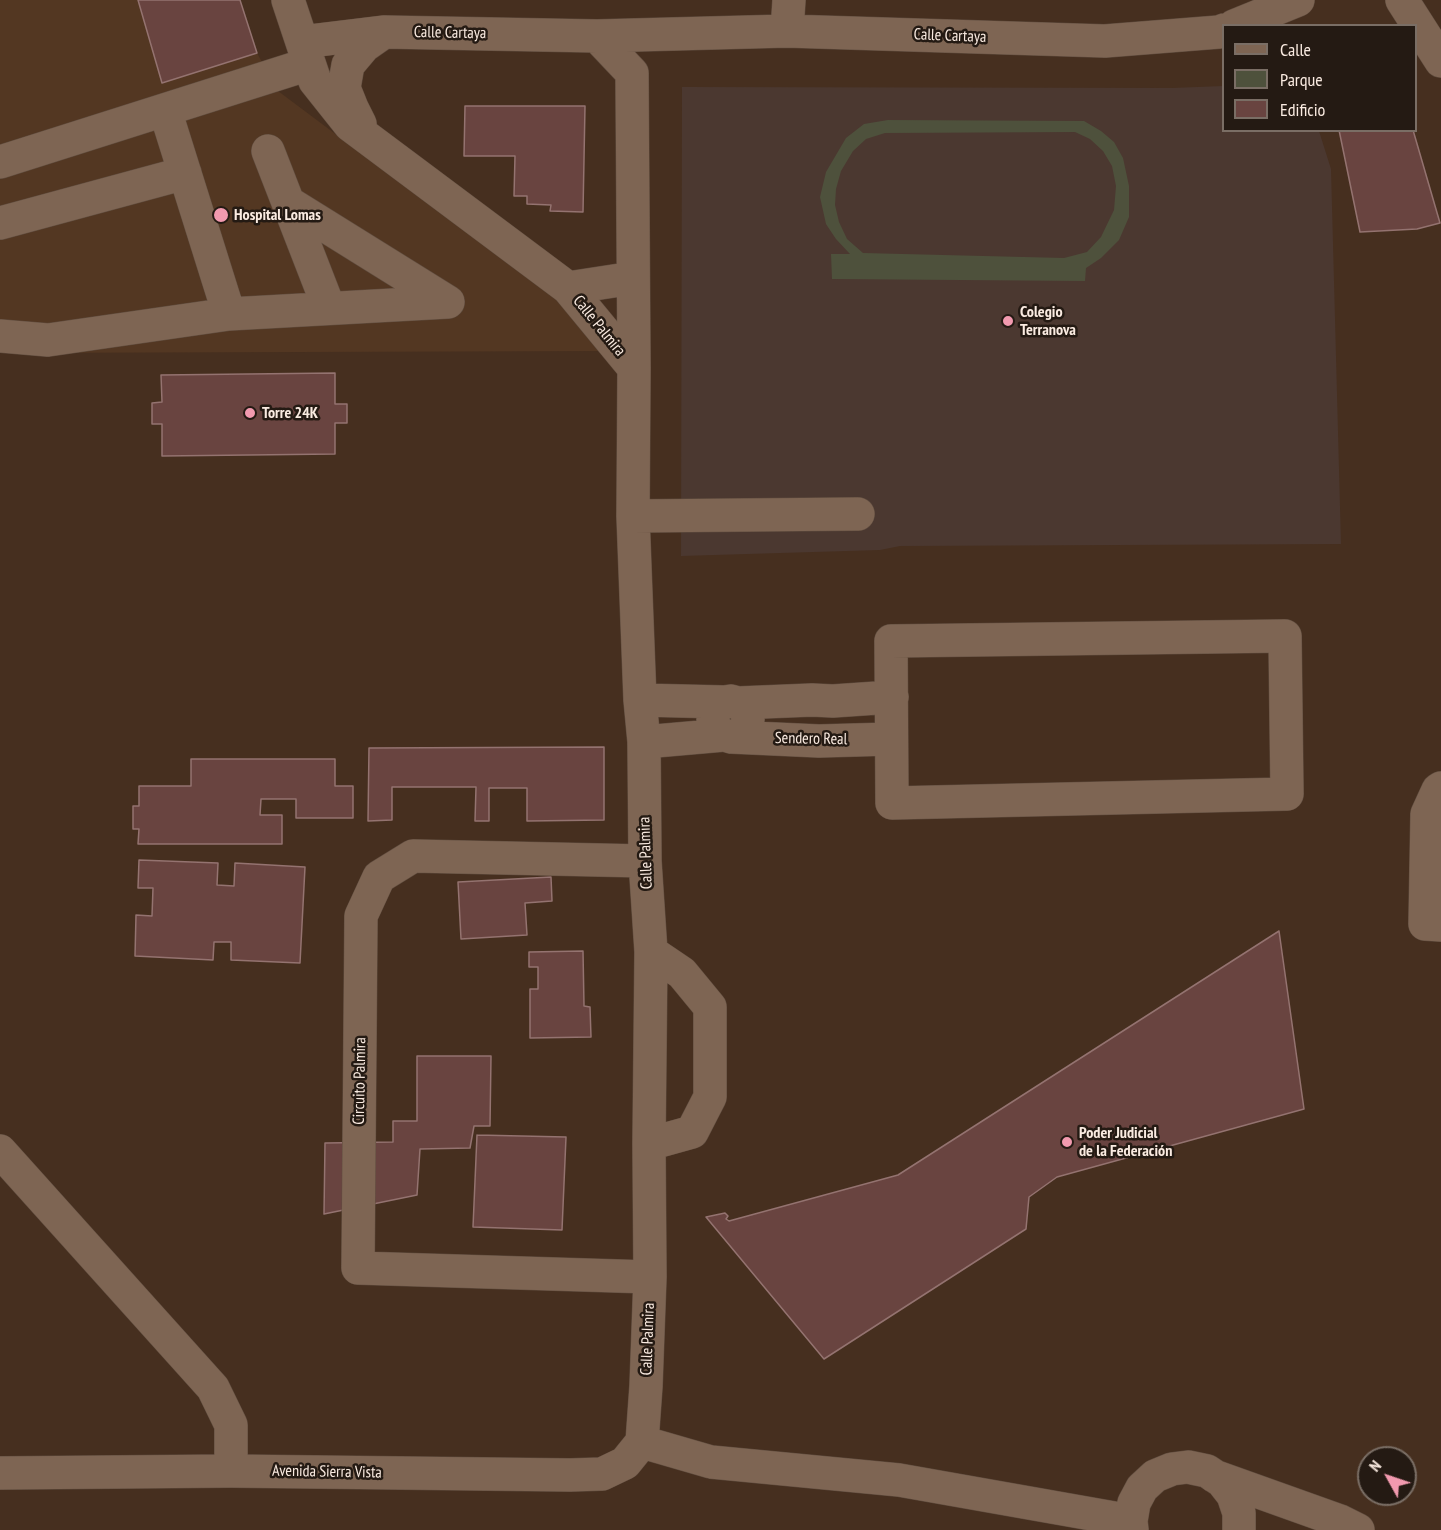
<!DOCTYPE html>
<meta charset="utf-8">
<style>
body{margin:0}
#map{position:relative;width:1441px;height:1530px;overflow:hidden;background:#462f1f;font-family:"PT Sans Narrow",sans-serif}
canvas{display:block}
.legend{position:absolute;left:1222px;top:24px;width:195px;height:108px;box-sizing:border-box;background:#241a13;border:2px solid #7a6e65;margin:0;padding:8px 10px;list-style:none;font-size:18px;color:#faebe1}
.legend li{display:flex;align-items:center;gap:12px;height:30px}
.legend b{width:30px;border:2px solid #7a6e65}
.north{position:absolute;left:1357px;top:1446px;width:60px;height:60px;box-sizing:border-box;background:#241a13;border:2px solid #7a6e65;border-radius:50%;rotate:310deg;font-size:16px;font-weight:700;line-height:24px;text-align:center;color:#faebe1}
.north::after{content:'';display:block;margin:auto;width:21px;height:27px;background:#f29aaf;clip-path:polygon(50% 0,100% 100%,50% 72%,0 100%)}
</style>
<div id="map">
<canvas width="1441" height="1530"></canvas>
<ul class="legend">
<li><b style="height:8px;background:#7e6553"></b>Calle</li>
<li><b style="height:16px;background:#4e513c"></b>Parque</li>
<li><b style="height:16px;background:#694440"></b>Edificio</li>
</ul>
<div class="north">N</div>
</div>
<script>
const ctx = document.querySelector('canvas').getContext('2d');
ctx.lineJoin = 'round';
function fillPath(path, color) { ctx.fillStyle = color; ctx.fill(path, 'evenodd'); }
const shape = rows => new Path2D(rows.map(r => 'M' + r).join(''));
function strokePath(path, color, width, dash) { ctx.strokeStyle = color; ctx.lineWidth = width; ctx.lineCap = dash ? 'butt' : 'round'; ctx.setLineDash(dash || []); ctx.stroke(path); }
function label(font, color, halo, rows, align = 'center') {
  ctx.font = font + ' "PT Sans Narrow",sans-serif'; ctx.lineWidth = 5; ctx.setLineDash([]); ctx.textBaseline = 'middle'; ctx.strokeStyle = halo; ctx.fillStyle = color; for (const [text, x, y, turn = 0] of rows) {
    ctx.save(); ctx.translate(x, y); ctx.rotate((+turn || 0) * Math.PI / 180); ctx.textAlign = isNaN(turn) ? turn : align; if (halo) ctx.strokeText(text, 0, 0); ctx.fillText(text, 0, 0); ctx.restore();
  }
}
fillPath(shape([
 [0,0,240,0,257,53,278,91,608,338,611,351,0,353]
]), '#533722');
fillPath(shape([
 [1223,86,1224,130,1319,131,1331,169,1341,544,900,546,880,550,681,556,682,87,1172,88]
]), '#4b3830');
fillPath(shape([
 [888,120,1084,121,1101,131,1114,142,1123,158,1129,186,1129,217,1119,240,1101,258,1086,268,1085,281,832,279,831,254,850,254,836,239,826,224,820,197,826,172,846,138,864,124],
 [1075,132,1090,139,1103,151,1112,166,1116,186,1114,210,1101,237,1087,252,1064,258,863,253,847,239,839,222,835,205,836,189,841,171,853,151,866,139,885,133]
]), '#4e513c');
const building = shape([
 [138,0,240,0,257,53,162,83,138,0],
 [465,106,585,106,583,212,550,211,551,205,527,204,527,196,514,196,515,156,464,156,465,106],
 [1339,130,1413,130,1440,223,1417,229,1360,232,1339,130],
 [335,373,335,404,347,404,347,423,335,423,335,454,162,456,162,424,152,424,152,403,162,402,161,375,335,373],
 [604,747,604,820,527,821,527,788,489,788,489,821,475,821,476,787,392,787,392,820,368,821,369,748,604,747],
 [191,759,335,759,335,786,353,786,353,818,296,818,296,799,261,799,260,815,282,815,282,844,138,844,139,829,133,829,133,806,139,806,139,786,191,786,191,759],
 [139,860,218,863,217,885,234,886,235,863,305,867,300,963,231,960,231,942,214,942,213,960,135,956,136,915,152,916,153,888,138,888,139,860],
 [551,877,552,901,525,903,527,935,461,939,458,882,551,877],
 [1279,931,1304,1109,1057,1177,1029,1197,1026,1229,824,1359,706,1217,725,1213,728,1216,726,1219,729,1221,898,1175,1279,931],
 [583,951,584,1006,590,1007,591,1037,530,1038,530,989,538,989,538,967,529,967,529,952,583,951],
 [417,1056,491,1056,490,1126,474,1126,470,1148,420,1149,417,1195,324,1214,325,1143,393,1142,393,1121,417,1121,417,1056],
 [477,1135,566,1137,562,1230,473,1227,477,1135]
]);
fillPath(building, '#694440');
strokePath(building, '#947370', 1.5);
const minor = shape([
 [288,0,315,81,350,125,568,288,634,368],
 [1402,0,1441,61],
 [1234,26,1298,0],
 [787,31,789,0],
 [597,36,632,73,634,368,633,516,640,700,644,742,645,861,651,952,649,1144,650,1277,646,1386,642,1442],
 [302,42,384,32,597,36,787,31,1105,41,1219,32,1224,30],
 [165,110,229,314,448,302,289,203],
 [360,124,352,108,344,88,348,65,364,46,384,32],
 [268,151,329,308],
 [0,162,309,64],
 [0,223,185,173],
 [568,288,633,278],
 [0,336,48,340,229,314],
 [633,516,858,514],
 [1285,636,1287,794,892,803,891,641,1285,636],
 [640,700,724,702],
 [738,703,812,700,833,701,892,697],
 [731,737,738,735,743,731,747,726,748,719,747,712,743,707,738,703,731,701,724,702,718,706,714,712,713,719,714,726,718,732,724,735,731,737,819,741,891,739],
 [644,742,724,735],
 [1441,788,1438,790,1427,814,1425,924,1441,925],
 [645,861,413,856,379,877,361,916,358,1268,650,1277],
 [649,1144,692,1132,710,1097,710,1007,682,973,651,952],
 [0,1151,213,1388,231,1425,231,1471],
 [642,1442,711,1462,899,1480,1131,1521],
 [0,1473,231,1471,570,1475,602,1474,625,1463,642,1442],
 [1214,1476,1340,1521,1358,1530],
 [1132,1530,1131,1521,1134,1503,1142,1488,1155,1476,1172,1469,1188,1467,1207,1471,1222,1481,1233,1495,1239,1513,1239,1530]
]);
strokePath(minor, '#614e40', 34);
strokePath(minor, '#7e6553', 33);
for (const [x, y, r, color] of [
 [221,215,8,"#f29aaf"],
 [1008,321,6,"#f29aaf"],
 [250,413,6,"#f29aaf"],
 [1067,1142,6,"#f29aaf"]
]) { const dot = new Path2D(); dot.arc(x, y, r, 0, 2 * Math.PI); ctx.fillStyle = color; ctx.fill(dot); strokePath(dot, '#241a13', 2); }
label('16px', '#faebe1', '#241a13', [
 ["Calle Cartaya",450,33,1],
 ["Calle Cartaya",950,36,2],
 ["Calle Palmira",599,326,51],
 ["Sendero Real",811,739,1],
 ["Calle Palmira",646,853,-92],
 ["Circuito Palmira",360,1081,-89],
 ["Calle Palmira",648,1339,-88],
 ["Avenida Sierra Vista",327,1472,1]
]);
label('bold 16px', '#faebe1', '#241a13', [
 ["Hospital Lomas",234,215],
 ["Colegio",1020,312],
 ["Terranova",1020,330],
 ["Torre 24K",262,413],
 ["Poder Judicial",1079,1133],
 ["de la Federación",1079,1151]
], 'left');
</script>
